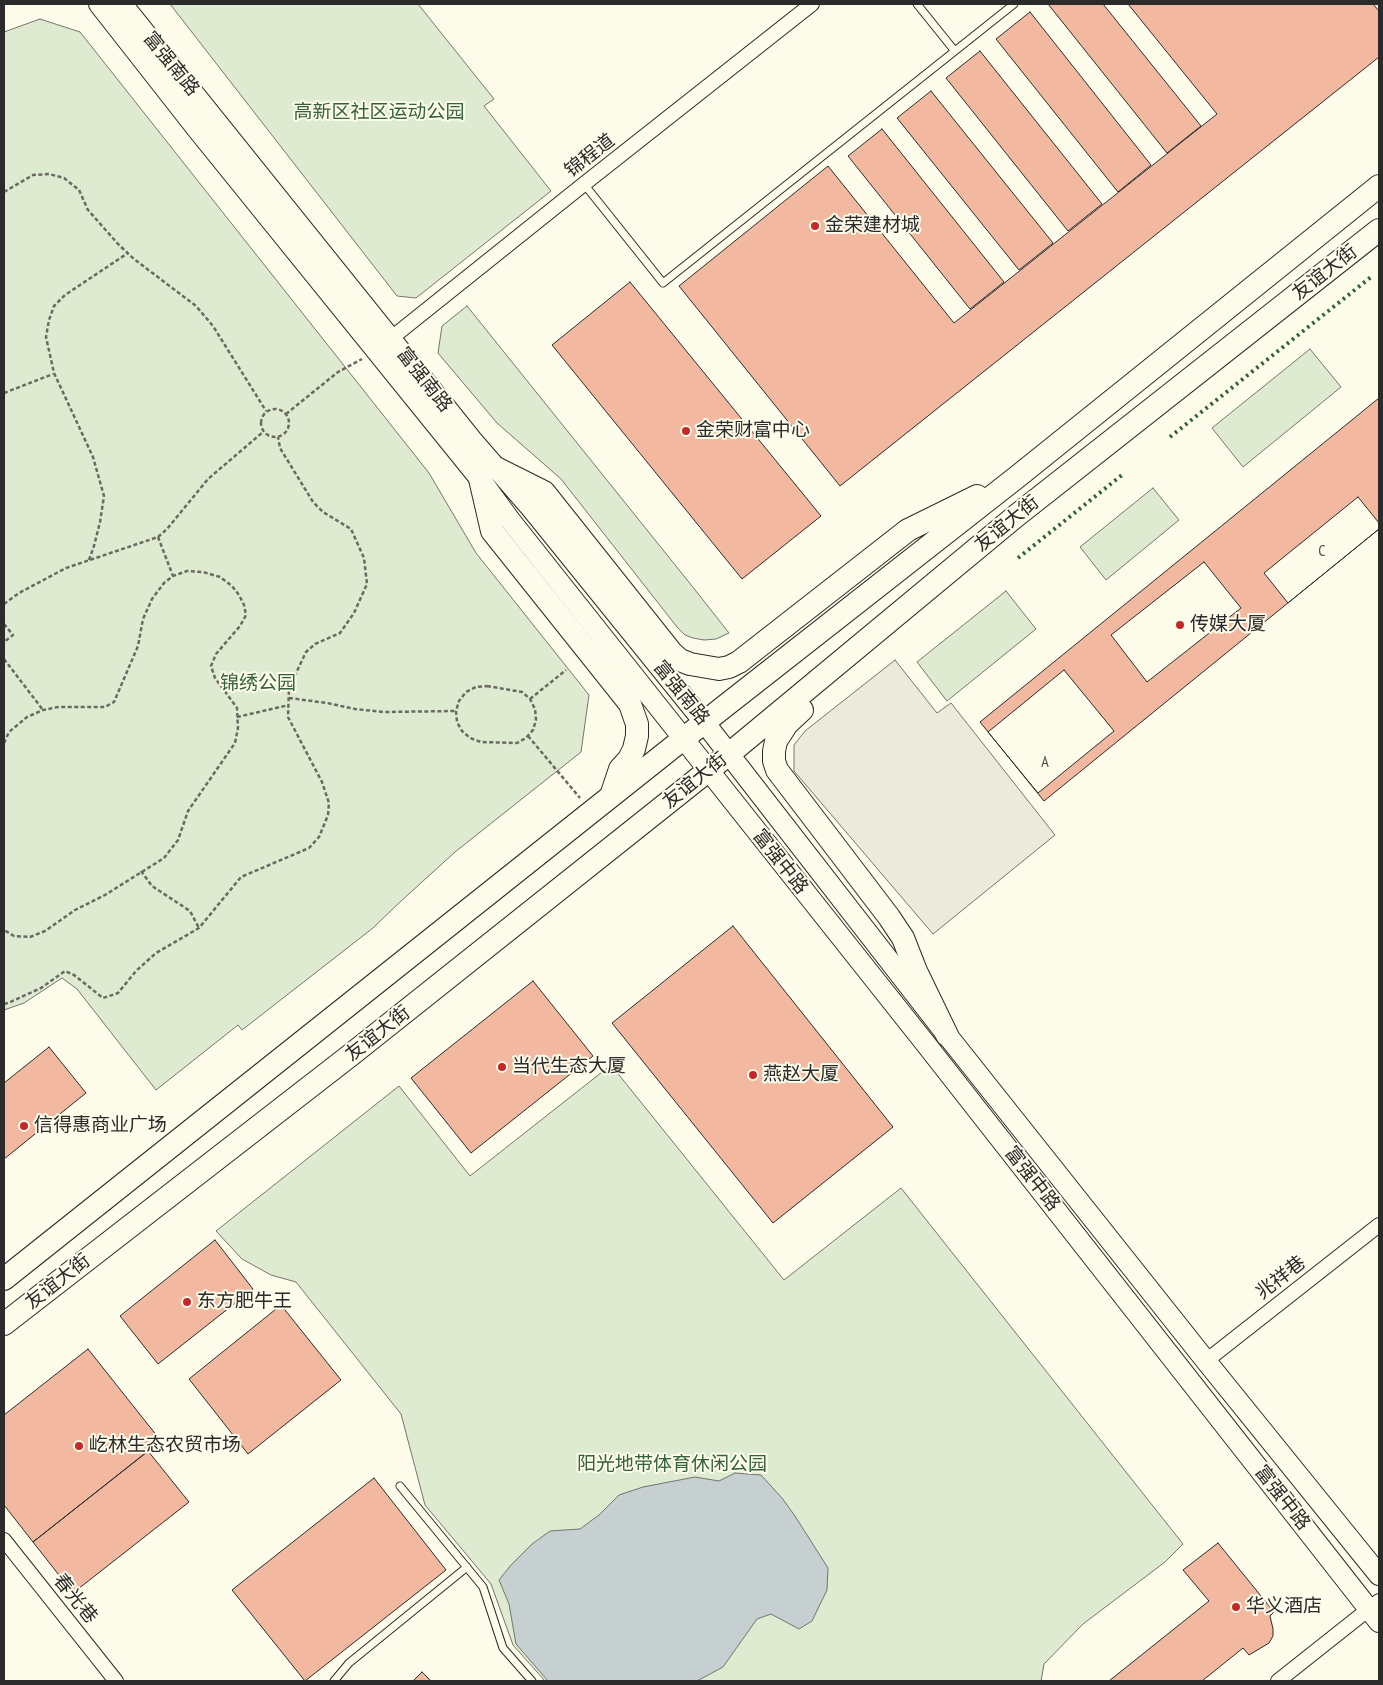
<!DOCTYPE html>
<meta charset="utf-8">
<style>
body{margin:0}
#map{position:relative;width:1383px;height:1685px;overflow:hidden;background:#fdfbea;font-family:"PT Sans Narrow",sans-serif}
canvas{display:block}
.frame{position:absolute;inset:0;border:5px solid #2b2b2b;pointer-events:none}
</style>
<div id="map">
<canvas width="1383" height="1685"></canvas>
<div class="frame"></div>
</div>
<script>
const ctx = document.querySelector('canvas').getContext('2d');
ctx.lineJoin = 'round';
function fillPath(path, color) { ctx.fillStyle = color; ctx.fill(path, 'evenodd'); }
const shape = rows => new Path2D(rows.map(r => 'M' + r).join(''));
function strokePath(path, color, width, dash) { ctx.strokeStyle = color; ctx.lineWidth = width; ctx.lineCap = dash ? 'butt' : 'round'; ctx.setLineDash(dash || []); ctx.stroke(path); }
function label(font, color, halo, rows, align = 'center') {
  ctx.font = font + ' "PT Sans Narrow","Noto Sans SC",sans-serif'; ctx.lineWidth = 4; ctx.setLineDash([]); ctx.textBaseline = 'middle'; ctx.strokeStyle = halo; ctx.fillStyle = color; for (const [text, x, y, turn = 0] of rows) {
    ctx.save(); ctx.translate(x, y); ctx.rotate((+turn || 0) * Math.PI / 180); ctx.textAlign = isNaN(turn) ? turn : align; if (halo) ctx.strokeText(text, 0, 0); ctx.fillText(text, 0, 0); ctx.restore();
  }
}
const green = shape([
 [170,4,418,4,494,99,484,106,551,191,416,298,397,296,170,4],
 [40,19,80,32,429,473,476,553,589,695,581,752,455,852,400,902,373,928,242,1030,238,1025,156,1090,77,989,62,978,24,1003,4,1010,4,32,40,19],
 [467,306,692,586,729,633,716,639,704,640,693,638,685,635,677,627,561,479,497,423,438,353,442,326,467,306],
 [1310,349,1341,387,1243,467,1212,428,1310,349],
 [1153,488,1179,520,1106,580,1080,547,1153,488],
 [1006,591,1036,629,947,701,917,662,1006,591],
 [611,1065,784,1280,901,1188,1183,1544,1165,1562,1083,1624,1044,1664,1041,1681,545,1681,513,1645,491,1584,425,1505,401,1414,296,1282,271,1275,242,1259,216,1231,399,1086,470,1176,611,1065]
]);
fillPath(green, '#deebd1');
strokePath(green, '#74746e', 1);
const parking = shape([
 [895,660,937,713,951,703,1055,835,933,934,794,771,794,745,805,731,895,660]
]);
fillPath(parking, '#eceadb');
strokePath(parking, '#74746e', 1);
const water = shape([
 [735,1473,761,1475,782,1498,795,1516,828,1568,827,1590,812,1621,799,1629,771,1614,757,1619,723,1667,697,1681,548,1681,516,1644,509,1604,499,1580,511,1565,532,1544,550,1531,580,1529,599,1515,619,1495,643,1487,695,1477,719,1481,735,1473]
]);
fillPath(water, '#c7d0d0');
strokePath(water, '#74746e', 1);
const building = shape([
 [1048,4,1103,4,1201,126,1167,153,1048,4],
 [1128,4,1373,4,1379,11,1379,57,840,486,679,286,828,166,954,323,1217,114,1128,4],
 [1030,12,1151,165,1118,192,996,39,1030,12],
 [980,51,1102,204,1068,231,946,78,980,51],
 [931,91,1053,243,1019,270,897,118,931,91],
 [882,129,1004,282,970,309,848,156,882,129],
 [630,282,821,516,742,579,552,345,630,282],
 [1379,398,1379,529,1044,801,980,722,1379,398],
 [1358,497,1379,523,1379,529,1288,603,1264,573,1358,497],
 [1204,562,1241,608,1147,682,1111,635,1204,562],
 [1064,670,1114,731,1038,793,988,732,1064,670],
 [733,926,893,1127,773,1223,612,1023,733,926],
 [533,981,593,1056,471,1153,411,1078,533,981],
 [49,1047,86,1093,4,1159,4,1083,49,1047],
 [215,1240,253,1289,158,1364,120,1316,215,1240],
 [281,1305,341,1380,248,1454,189,1379,281,1305],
 [88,1349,161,1441,33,1542,4,1505,4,1415,88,1349],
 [148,1451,189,1502,73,1593,33,1542,148,1451],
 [374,1478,446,1570,305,1681,232,1590,374,1478],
 [1218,1543,1274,1612,1270,1616,1273,1629,1273,1636,1269,1643,1249,1655,1243,1648,1202,1681,1109,1681,1209,1601,1183,1570,1218,1543],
 [422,1672,431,1681,413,1681,422,1672]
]);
fillPath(building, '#f2b8a0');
strokePath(building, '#2b2b2b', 1);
const service = shape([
 [917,4,954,50],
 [584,184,663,283,1014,4],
 [400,1486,483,1587,503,1648,532,1681],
 [334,1681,349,1663,467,1567]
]);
const minor = shape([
 [384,344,584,184,812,4],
 [1206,1361,1379,1225],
 [4,1540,116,1681],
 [1278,1681,1379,1601]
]);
const secondary = shape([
 [99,4,197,129,480,479,510,520,925,1043,1379,1622],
 [122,4,472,440,531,508,704,722,947,1035,1206,1361,1379,1575]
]);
const primary = shape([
 [496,468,544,492,672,653,680,660,690,664,719,669,729,667,739,662,908,530,977,496],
 [480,479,492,531,630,704,637,724,637,736,634,749,629,759,620,769,611,796],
 [802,710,787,724,776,741,774,751,774,761,777,770,889,917,903,938,916,971,947,1035],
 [4,1279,683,739,1017,477,1379,186],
 [4,1324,352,1054,729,754,1016,516,1379,230]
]);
strokePath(service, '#2b2b2b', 9);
strokePath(minor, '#2b2b2b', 16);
strokePath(secondary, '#2b2b2b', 22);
strokePath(primary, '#2b2b2b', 24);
strokePath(shape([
 [4,192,33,175,49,174,64,178,79,190,88,210,119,245,134,259,196,306,213,326,266,411],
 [4,393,53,374],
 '261 423a14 14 0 1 1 28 0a14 14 0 1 1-28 0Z',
 [286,414,338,372,362,359],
 [158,537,173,576],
 [89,560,94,546,100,522,104,496,93,457,54,373,46,337,49,320,54,306,65,295,128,253],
 [4,604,19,593,66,568,158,537,167,529,208,479,263,432],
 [4,624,13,635,4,642],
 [4,659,43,710],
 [487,686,522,692,530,699,535,709,536,720,533,730,526,738,517,743,481,742,470,738,462,731,457,722,456,711,459,701,466,692,476,687,487,686],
 [289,698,327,703,355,709,384,712,456,711],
 [530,699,566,670],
 [237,717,289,705],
 [528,736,580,798],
 [4,743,9,732,27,717,43,710,58,707,105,707,114,702,138,646,143,619,152,599,164,583,173,576,187,571,203,572,220,577,232,586,239,595,244,605,246,615,240,626,216,654,211,666,215,678,237,708,238,728,235,743,188,811,178,840,164,858,105,895,75,910,45,931,30,937,14,936,4,930],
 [141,871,152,886,190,911,199,928],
 [4,1004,8,1003,41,988,65,971,74,975,103,998,118,993,136,971,156,953,199,928,241,877,309,848,319,837,328,815,329,803,322,782,288,717,289,688,306,652,315,644,340,633,354,613,367,584,364,558,351,529,323,512,313,502,280,448,278,437]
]), '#6a6964', 2.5, [4, 2.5]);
strokePath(service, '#fdfbea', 7);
strokePath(minor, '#fdfbea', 14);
strokePath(secondary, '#fdfbea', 20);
strokePath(primary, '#fdfbea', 22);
strokePath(shape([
 [1170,437,1371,277],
 [1018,558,1122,475]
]), '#34623c', 4, [2.5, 4]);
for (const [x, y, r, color] of [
 [815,226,5,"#c62828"],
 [686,431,5,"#c62828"],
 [1180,625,5,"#c62828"],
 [502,1067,5,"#c62828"],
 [753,1075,5,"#c62828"],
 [24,1126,5,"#c62828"],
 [187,1302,5,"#c62828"],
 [79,1446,5,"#c62828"],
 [1236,1607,5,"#c62828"]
]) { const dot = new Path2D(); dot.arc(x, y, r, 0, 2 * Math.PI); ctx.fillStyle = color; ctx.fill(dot); strokePath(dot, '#fdfbea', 2); }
label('16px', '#5d4e48', null, [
 ["C",1322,551],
 ["A",1045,762]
]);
label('19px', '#2b2b2b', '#fdfbea', [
 ["富强南路",171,64,51],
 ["锦程道",590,156,-38],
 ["友谊大街",1325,273,-38],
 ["富强南路",424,380,52],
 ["友谊大街",1007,524,-39],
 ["富强南路",681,693,51],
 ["友谊大街",695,781,-39],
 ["富强中路",780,862,52],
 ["友谊大街",378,1034,-38],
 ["富强中路",1032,1179,52],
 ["兆祥巷",1281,1278,-38],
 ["友谊大街",58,1282,-38],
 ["富强中路",1282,1498,52],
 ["春光巷",75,1599,51]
]);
label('19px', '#34623c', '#fdfbea', [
 ["高新区社区运动公园",379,113],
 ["锦绣公园",258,684],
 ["阳光地带体育休闲公园",672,1465]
]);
label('19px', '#2b2b2b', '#fdfbea', [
 ["金荣建材城",825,226],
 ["金荣财富中心",696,431],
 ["传媒大厦",1190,625],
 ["当代生态大厦",512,1067],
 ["燕赵大厦",763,1075],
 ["信得惠商业广场",34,1126],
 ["东方肥牛王",197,1302],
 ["屹林生态农贸市场",89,1446],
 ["华义酒店",1246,1607]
], 'left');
</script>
